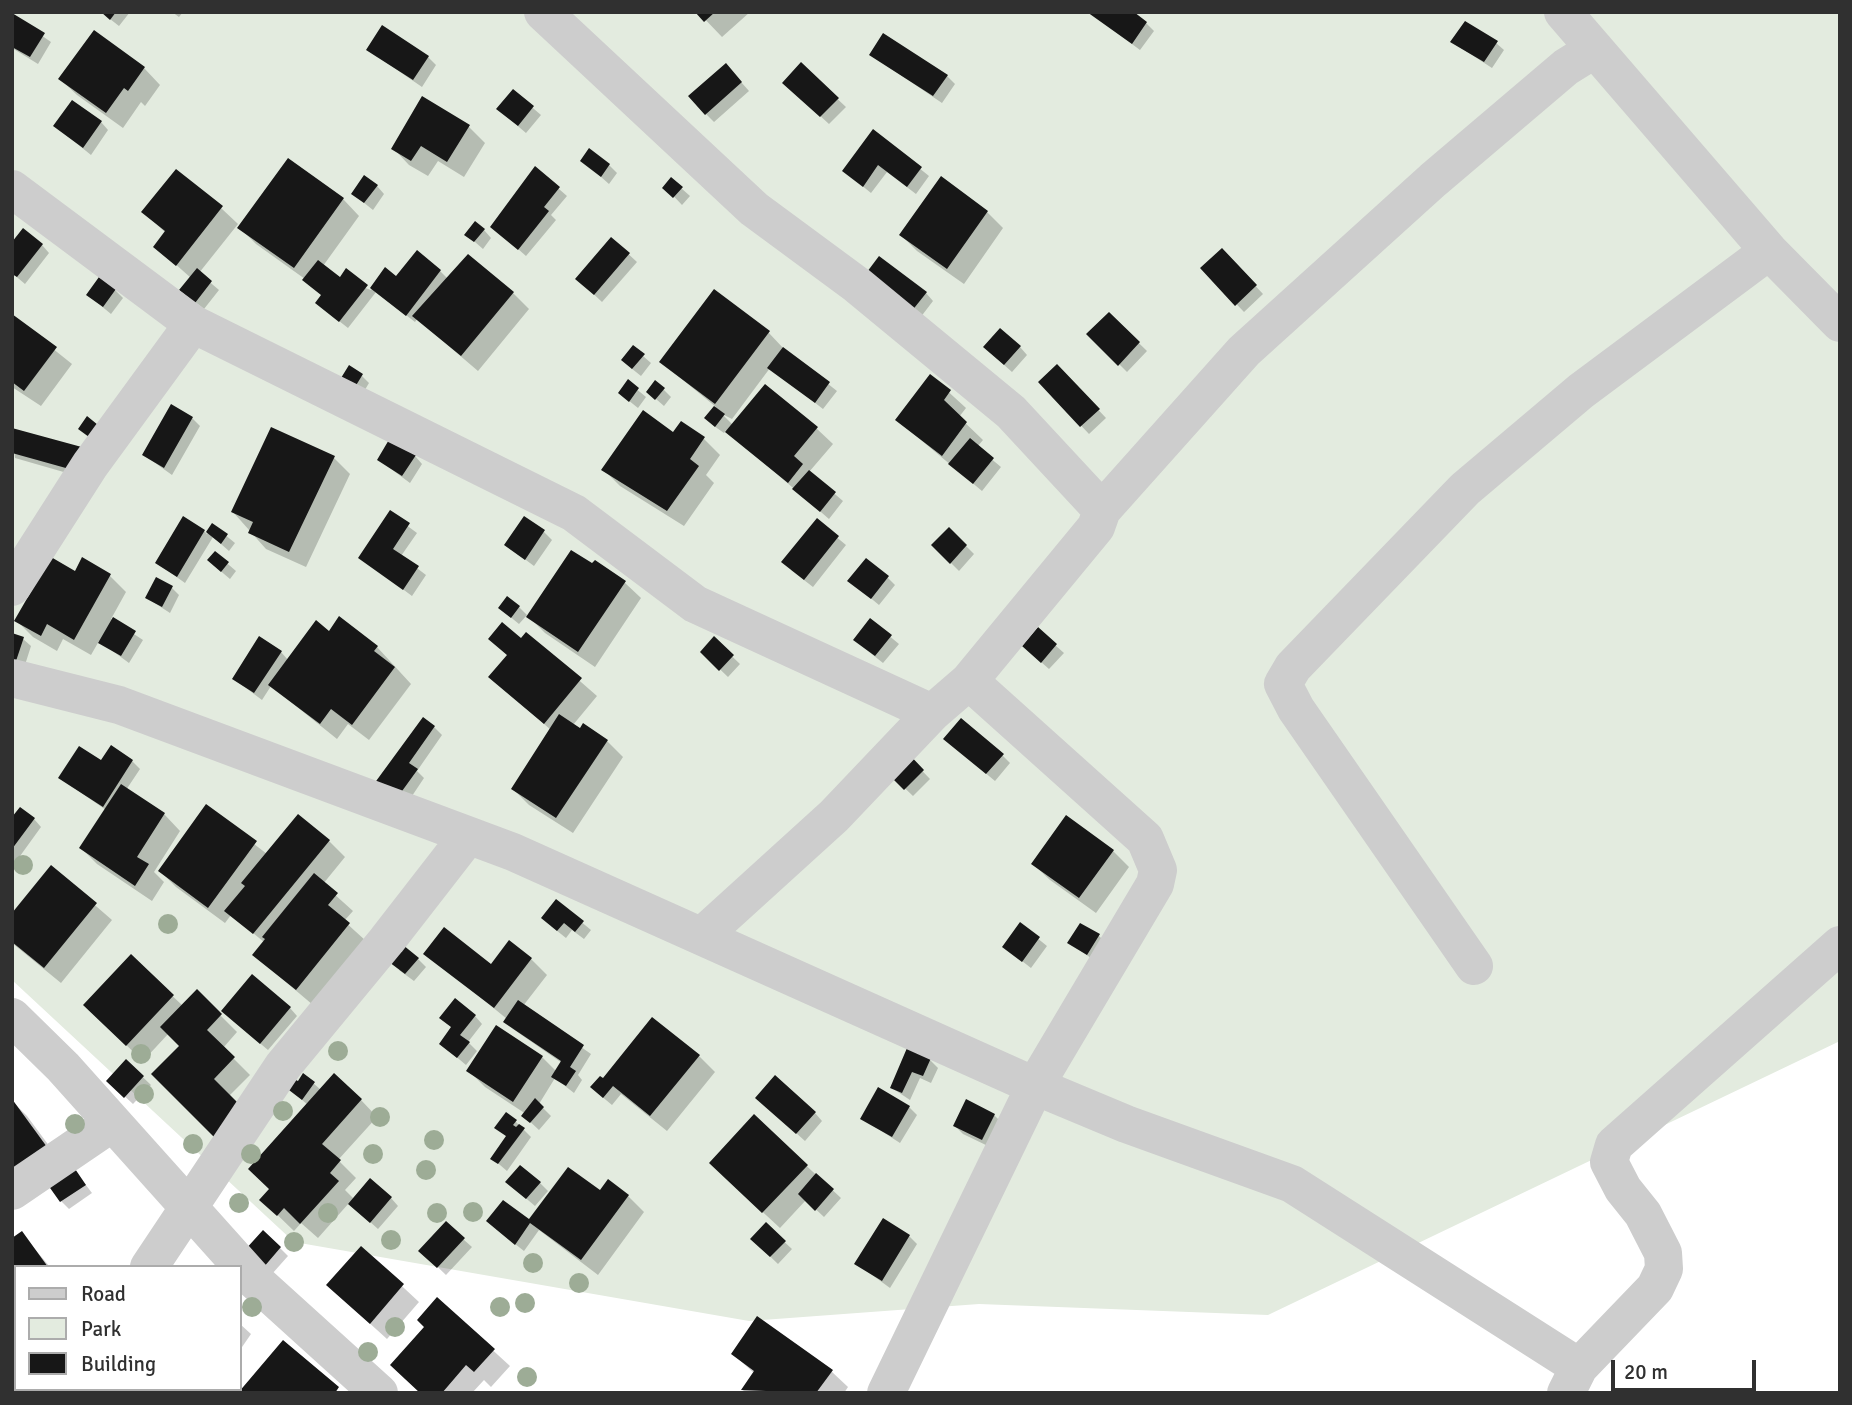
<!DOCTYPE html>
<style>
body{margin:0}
#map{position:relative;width:1852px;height:1405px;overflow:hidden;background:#fff;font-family:Signika,sans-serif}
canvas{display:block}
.frame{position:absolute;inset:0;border:14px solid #303030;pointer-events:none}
.legend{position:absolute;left:14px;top:1265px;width:228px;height:126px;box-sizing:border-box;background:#fff;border:2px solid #acacac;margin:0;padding:9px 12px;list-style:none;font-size:21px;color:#303030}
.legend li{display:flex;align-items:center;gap:14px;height:35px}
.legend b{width:35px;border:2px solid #acacac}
.scale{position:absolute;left:1611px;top:1360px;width:145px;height:32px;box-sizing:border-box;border:4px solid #303030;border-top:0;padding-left:9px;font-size:21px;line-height:24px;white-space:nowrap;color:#303030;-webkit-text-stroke:5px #fff;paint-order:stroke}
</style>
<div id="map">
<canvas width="1852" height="1405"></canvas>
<div class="frame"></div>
<ul class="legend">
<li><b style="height:9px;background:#cdcdcd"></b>Road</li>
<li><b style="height:19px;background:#e3ebdf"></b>Park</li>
<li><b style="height:19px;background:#171717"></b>Building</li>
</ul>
<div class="scale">20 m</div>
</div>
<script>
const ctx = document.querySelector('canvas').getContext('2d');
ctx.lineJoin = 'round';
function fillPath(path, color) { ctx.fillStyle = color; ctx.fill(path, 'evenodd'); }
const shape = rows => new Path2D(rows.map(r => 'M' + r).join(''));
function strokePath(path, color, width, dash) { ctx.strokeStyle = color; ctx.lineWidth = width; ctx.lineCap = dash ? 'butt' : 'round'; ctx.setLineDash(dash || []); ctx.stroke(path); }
fillPath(shape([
 [12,12,1840,12,1840,1041,1268,1315,979,1304,749,1321,294,1242,12,980]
]), '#e3ebdf');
fillPath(shape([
 [101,12,130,12,119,26],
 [172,12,183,12,179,17],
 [698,12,750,12,722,37],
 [1090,13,1146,23,1154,31,1140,50],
 [12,15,51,42,38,64,12,48],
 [1452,42,1496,43,1504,50,1492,68],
 [368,50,428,57,436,65,422,87],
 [871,55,947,76,955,84,942,103],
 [801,65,846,107,829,124,792,90],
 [144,68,160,85,145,106,141,102,123,128,77,95,60,79],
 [733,73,749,91,714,122,706,114],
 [513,91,541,115,526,133,506,116],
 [423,99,469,127,485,143,464,177,438,161,428,176,409,165,393,148],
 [101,122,108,130,91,155,55,126],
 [873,131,929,176,916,194,887,172,871,193,844,171],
 [583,161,609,165,617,173,609,184],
 [536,169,567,196,551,215,556,220,526,256,501,234],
 [672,180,690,196,682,205,665,187],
 [377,186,384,194,373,210,353,194],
 [343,199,359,216,323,266,340,279,371,290,385,270,397,279,440,271,448,279,513,293,529,309,478,371,417,319,415,322,376,292,348,328,325,310,323,296,305,279,256,244,240,228],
 [221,208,238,224,199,273,219,290,204,309,190,298,191,278,155,246,166,233,143,212],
 [987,212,1003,228,964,284,917,251,901,235],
 [484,230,491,238,483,249,467,235],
 [612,239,637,262,602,302,585,286],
 [42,245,49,253,25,284,12,273],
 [1222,250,1263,294,1244,312,1202,268],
 [874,283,926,293,933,301,920,318],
 [115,290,123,298,111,314,88,295],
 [1109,314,1147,351,1127,372,1089,334],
 [12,316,72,364,41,406,12,387],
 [768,332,784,349,837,391,823,409,770,368,732,419,722,414,733,425,816,428,833,444,809,472,843,501,829,519,726,430,724,433,714,426,706,418,716,407,661,362],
 [1020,347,1027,355,1012,372,993,355],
 [643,356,651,363,641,376,631,368],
 [1057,366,1106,418,1089,434,1040,382],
 [362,376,369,383,363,393,351,386],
 [931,376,966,408,959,417,983,440,977,447,1001,467,982,491,897,420],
 [628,382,646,397,638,408,628,400],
 [663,389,671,397,664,406,648,392],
 [192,418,200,426,172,475,144,455],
 [12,432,81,477,15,458],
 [674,434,704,439,720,455,706,475,714,483,684,526,620,486,604,470],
 [415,456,422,464,410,483,379,460],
 [334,458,350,474,306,567,266,549,233,512],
 [390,513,417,533,401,556,426,575,412,596,361,558],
 [817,521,846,545,813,587,791,570],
 [213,525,235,543,229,551,213,537,185,583,157,563,204,531,207,534],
 [949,529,974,554,959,571,933,545],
 [544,532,552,540,534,566,506,545],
 [215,553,236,571,230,579,217,568],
 [83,560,110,576,126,592,111,619,143,640,129,663,99,641,91,655,63,639,57,651,33,637,17,621,76,573],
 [887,577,895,585,879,605,850,581],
 [624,582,641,598,595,667,545,633,527,615,519,624,508,615,519,607,529,617],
 [172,588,179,595,170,613,147,598],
 [870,620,899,644,883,663,863,647],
 [1038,630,1064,653,1049,669,1032,654],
 [330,633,377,647,411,684,369,740,348,724,337,739,271,686,262,700,234,679,281,652,288,660],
 [526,634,597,696,573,725,607,741,623,757,573,833,529,805,513,789,551,730,490,677,508,656,490,639,522,641],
 [23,639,31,646,24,668,12,664],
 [714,639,740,664,728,677,702,652],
 [434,727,442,735,417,771,424,778,406,805,381,796],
 [953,746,1002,755,1010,763,995,781],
 [905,753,930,779,913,796,887,771],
 [132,761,140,769,126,790,164,814,180,831,154,872,164,882,152,901,97,864,81,848,106,810,60,778,102,763],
 [206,807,267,854,329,841,345,857,323,884,353,911,344,921,366,941,313,1005,254,955,264,942,231,915,225,923,176,887,160,871],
 [34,819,41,827,15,863,12,861,12,820],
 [1113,851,1129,867,1096,913,1050,880,1033,864],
 [51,867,112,920,61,983,12,943,12,915],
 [556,901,591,930,584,939,572,930,566,938,551,926],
 [1021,925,1047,946,1031,968,1004,947],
 [1099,936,1107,944,1095,961,1070,943],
 [426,953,491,966,531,959,547,975,523,1006,591,1054,578,1075,582,1080,574,1093,555,1078,539,1104,551,1116,539,1130,524,1116,526,1114,485,1087,469,1071,542,1057,557,1072,562,1063,513,1029,507,1019],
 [131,957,183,1006,197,992,237,1032,223,1048,250,1075,229,1096,169,1033,143,1061,101,1021],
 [418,959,426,967,414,981,399,970],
 [290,1008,297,1016,268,1050,231,1019],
 [475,1016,482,1024,468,1042,477,1051,466,1065,441,1044],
 [908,1050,930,1060,938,1068,931,1083,920,1078,910,1100,892,1088],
 [699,1056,715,1072,667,1131,621,1094,612,1105,600,1095,603,1080],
 [126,1061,151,1085,133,1104,108,1081],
 [304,1075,321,1090,361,1100,377,1117,338,1160,356,1178,345,1190,354,1199,391,1198,398,1206,378,1229,349,1203,318,1238,301,1223,294,1231,262,1200,271,1190,308,1105,287,1087,298,1084],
 [12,1101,27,1116,64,1166,69,1163,92,1193,69,1209,61,1201,44,1177],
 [765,1105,815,1113,822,1121,805,1141],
 [909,1107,917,1115,900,1143,863,1119],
 [994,1115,1002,1123,990,1147,963,1134,955,1126],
 [754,1117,841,1198,824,1217,806,1200,780,1228,727,1179],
 [515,1121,531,1137,507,1171,493,1159,507,1137,497,1127],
 [540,1183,548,1191,535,1206,515,1189],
 [601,1192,628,1196,644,1212,598,1275,539,1230,524,1251,496,1229,528,1224],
 [446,1224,472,1247,446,1275,421,1251],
 [766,1225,792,1249,778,1264,752,1239],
 [22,1234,50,1267,16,1267,16,1351,12,1354,12,1240],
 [909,1236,917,1244,890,1288,857,1264],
 [280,1248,288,1256,272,1274,254,1259],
 [361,1248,419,1302,387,1339,345,1301],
 [438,1300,510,1366,491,1387,484,1380,472,1393,421,1393,426,1327],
 [240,1324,251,1334,240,1350],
 [733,1354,831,1371,848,1387,844,1393,745,1393,743,1390,755,1374],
 [166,1389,203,1389,201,1393,167,1393]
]), '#0003');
fillPath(shape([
 [101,12,116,12,110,20],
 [695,12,715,12,704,22],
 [1087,12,1134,12,1147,22,1132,44],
 [12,13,45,33,30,57,12,47],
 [1465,21,1498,41,1484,62,1450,42],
 [382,25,429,56,413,80,366,50],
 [94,30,145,67,128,91,124,88,106,113,58,79],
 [883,33,948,75,933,96,869,55],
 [801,62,839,98,820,117,782,83],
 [726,63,742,82,705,115,688,96],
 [513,89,534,106,518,126,496,109],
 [422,96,470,125,447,162,421,146,411,161,391,149],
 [72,100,102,121,83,148,53,126],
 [873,129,922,167,907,187,878,165,863,187,842,171],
 [589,148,610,164,601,177,580,161],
 [288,158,344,198,294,268,237,228],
 [535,166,560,187,544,207,549,211,518,250,490,227],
 [176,169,223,206,176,266,153,247,165,231,141,212],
 [364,175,378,185,364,203,351,194],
 [941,176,988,211,947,269,899,235],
 [671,177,683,187,673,198,662,188],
 [475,221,485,229,474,242,464,235],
 [23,228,43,244,17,277,12,274,12,242],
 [611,237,630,253,594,295,575,279],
 [1222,248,1257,285,1235,306,1200,268],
 [417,250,441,270,406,316,370,288,385,267,396,276],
 [468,254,514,292,461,356,412,316],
 [879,256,927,292,911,312,864,276],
 [318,260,340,277,346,268,368,285,339,322,315,303,321,295,302,280],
 [197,268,212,281,195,303,179,290],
 [99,277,116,289,103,307,86,295],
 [714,289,770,331,715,404,659,362],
 [1109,312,1140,342,1118,366,1086,334],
 [12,314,57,347,24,391,12,382],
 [1000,328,1021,346,1004,365,983,347],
 [633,345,645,354,632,369,621,360],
 [783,347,830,382,815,403,767,368],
 [1057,364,1100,409,1080,427,1038,382],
 [349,365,363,374,355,387,341,378],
 [930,374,951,390,944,400,967,422,942,456,895,420],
 [628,379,639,388,629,402,618,393],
 [655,380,665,388,655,400,646,392],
 [765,384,818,427,794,456,803,464,788,483,725,432],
 [171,404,193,417,164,468,142,455],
 [714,406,725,414,715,427,704,418],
 [643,410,673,432,681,421,705,437,690,459,699,466,667,511,601,470],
 [87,416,98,425,89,437,78,429],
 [271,427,335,456,289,552,248,533,253,522,231,512],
 [12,428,89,449,73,470,12,453],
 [390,438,416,455,402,476,377,460],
 [970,438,994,458,973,484,948,464],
 [809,470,836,492,820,512,792,489],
 [390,510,410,523,393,549,419,566,403,590,358,558],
 [183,516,205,530,177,577,155,563],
 [524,516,545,530,525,560,504,545],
 [817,518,839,536,804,580,781,562],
 [212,523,228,534,221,544,206,532],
 [949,527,967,545,950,564,931,545],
 [571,550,592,563,595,560,626,581,578,652,526,617],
 [215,551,229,562,221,572,207,560],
 [51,557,75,571,82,557,111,574,74,640,47,624,41,636,14,621],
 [866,558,889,576,871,599,847,581],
 [156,577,173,586,162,607,145,598],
 [507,596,520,606,511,618,498,608],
 [339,616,378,646,374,651,395,667,352,725,331,709,320,724,268,685,316,620,329,631],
 [113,617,136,631,121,656,98,643],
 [870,618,892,635,875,656,853,640],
 [502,622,521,638,526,632,582,678,544,724,488,677,507,655,488,639],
 [1038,627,1057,644,1041,663,1022,646],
 [12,633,24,637,16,661,12,660],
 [259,636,282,651,254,693,232,679],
 [714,636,734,655,719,671,700,652],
 [559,714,580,728,583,723,608,740,556,818,511,789],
 [423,717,435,726,409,763,418,769,397,798,371,788],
 [961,718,1004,754,986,774,943,739],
 [111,745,133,760,103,807,58,778,79,746,101,760],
 [905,750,924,770,904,790,885,771],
 [121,784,165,813,137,857,149,864,135,886,79,848],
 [206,804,257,841,208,908,158,871],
 [20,807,35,818,12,849,12,817],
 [298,814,330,840,253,934,224,911,245,886,241,883],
 [1066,815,1114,850,1079,898,1031,864],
 [51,865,97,903,44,968,12,942,12,913],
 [314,873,338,893,328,905,350,923,296,990,252,955,265,939,262,937],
 [556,899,584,921,575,932,564,923,557,931,541,918],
 [1020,922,1040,937,1022,962,1002,947],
 [1080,923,1100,934,1087,955,1067,943],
 [444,927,491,964,509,940,532,958,494,1008,423,954],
 [403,945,419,958,405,974,389,962],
 [131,954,174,995,126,1046,83,1005],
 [252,974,291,1007,260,1044,221,1011],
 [197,989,222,1014,207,1030,235,1057,214,1079,243,1108,214,1137,151,1074,179,1046,160,1027],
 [455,998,476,1015,460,1035,470,1042,457,1058,439,1044,451,1027,439,1018],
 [518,1000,584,1045,570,1067,576,1071,566,1086,551,1077,561,1061,503,1022],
 [652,1017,700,1055,650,1116,613,1086,603,1098,590,1087,600,1076,603,1078],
 [496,1025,543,1056,513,1102,466,1071],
 [907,1048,931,1058,923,1076,912,1072,902,1093,890,1088],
 [126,1059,144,1076,124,1098,106,1081],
 [303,1073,315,1082,302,1100,285,1087,292,1078,298,1081],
 [334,1073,362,1099,322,1144,341,1160,330,1173,339,1181,300,1224,284,1208,277,1216,259,1200,269,1189,248,1169],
 [775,1075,816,1112,796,1134,755,1098],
 [878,1087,910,1106,892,1137,860,1119],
 [535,1098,544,1107,530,1123,521,1116],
 [12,1099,47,1147,12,1172],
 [966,1099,995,1114,982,1140,953,1126],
 [506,1112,517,1120,513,1125,516,1127,519,1124,525,1128,498,1164,490,1159,506,1136,494,1128],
 [754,1114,808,1165,762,1213,709,1163],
 [69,1160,86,1185,60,1202,43,1178],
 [520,1165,541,1182,526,1199,505,1182],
 [568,1167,600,1190,608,1179,629,1195,581,1260,530,1223,515,1245,486,1221,503,1200,529,1219],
 [816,1173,834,1189,815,1211,798,1194],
 [370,1178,392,1197,370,1223,348,1204],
 [883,1218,910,1235,882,1281,854,1264],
 [446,1221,465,1238,437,1268,418,1251],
 [766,1222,786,1241,770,1257,750,1239],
 [263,1230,281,1247,263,1268,244,1251],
 [22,1231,48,1267,16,1267,16,1321,12,1324,12,1238],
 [361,1246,404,1284,370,1324,326,1285],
 [437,1297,495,1349,474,1372,466,1365,442,1393,420,1393,390,1365,424,1327,417,1320],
 [757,1316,833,1370,816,1393,741,1390,754,1371,731,1354],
 [283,1340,339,1387,335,1393,238,1393],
 [164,1389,192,1389,190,1393,166,1393]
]), '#171717');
strokePath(shape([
 [543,12,754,209,857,285,1011,412,1102,510],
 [1563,12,1769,251,1840,323],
 [12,189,193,324,574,513,695,604,932,713],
 [12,587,90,465,193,324],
 [12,678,119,705,513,852,1035,1086,1126,1124,1292,1184,1579,1367],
 [703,935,834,816,932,713,969,681,1096,527,1102,510,1244,351,1433,180,1566,67,1595,49],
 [1474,966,1296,709,1283,684,1293,667,1465,489,1581,391,1769,251],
 [12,1017,63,1067,253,1279,379,1393],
 [12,1191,112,1123],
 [149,1267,283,1066,387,940,467,837],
 [61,1393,63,1389],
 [886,1393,1035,1086,1155,884,1158,870,1145,839,969,681],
 [1566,1393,1579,1367,1655,1288,1664,1269,1663,1253,1643,1214,1623,1189,1609,1162,1614,1145,1840,945]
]), '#cdcdcd', 38);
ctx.fillStyle = '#9dac96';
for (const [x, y] of [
 [23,865],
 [168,924],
 [338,1051],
 [141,1054],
 [144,1094],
 [283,1111],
 [380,1117],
 [75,1124],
 [434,1140],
 [193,1144],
 [251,1154],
 [373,1154],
 [426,1170],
 [239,1203],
 [473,1212],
 [328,1213],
 [437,1213],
 [391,1240],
 [294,1242],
 [533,1263],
 [579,1283],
 [525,1303],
 [252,1307],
 [500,1307],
 [395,1327],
 [368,1352],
 [527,1377]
]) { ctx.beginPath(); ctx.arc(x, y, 10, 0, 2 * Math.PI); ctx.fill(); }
</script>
